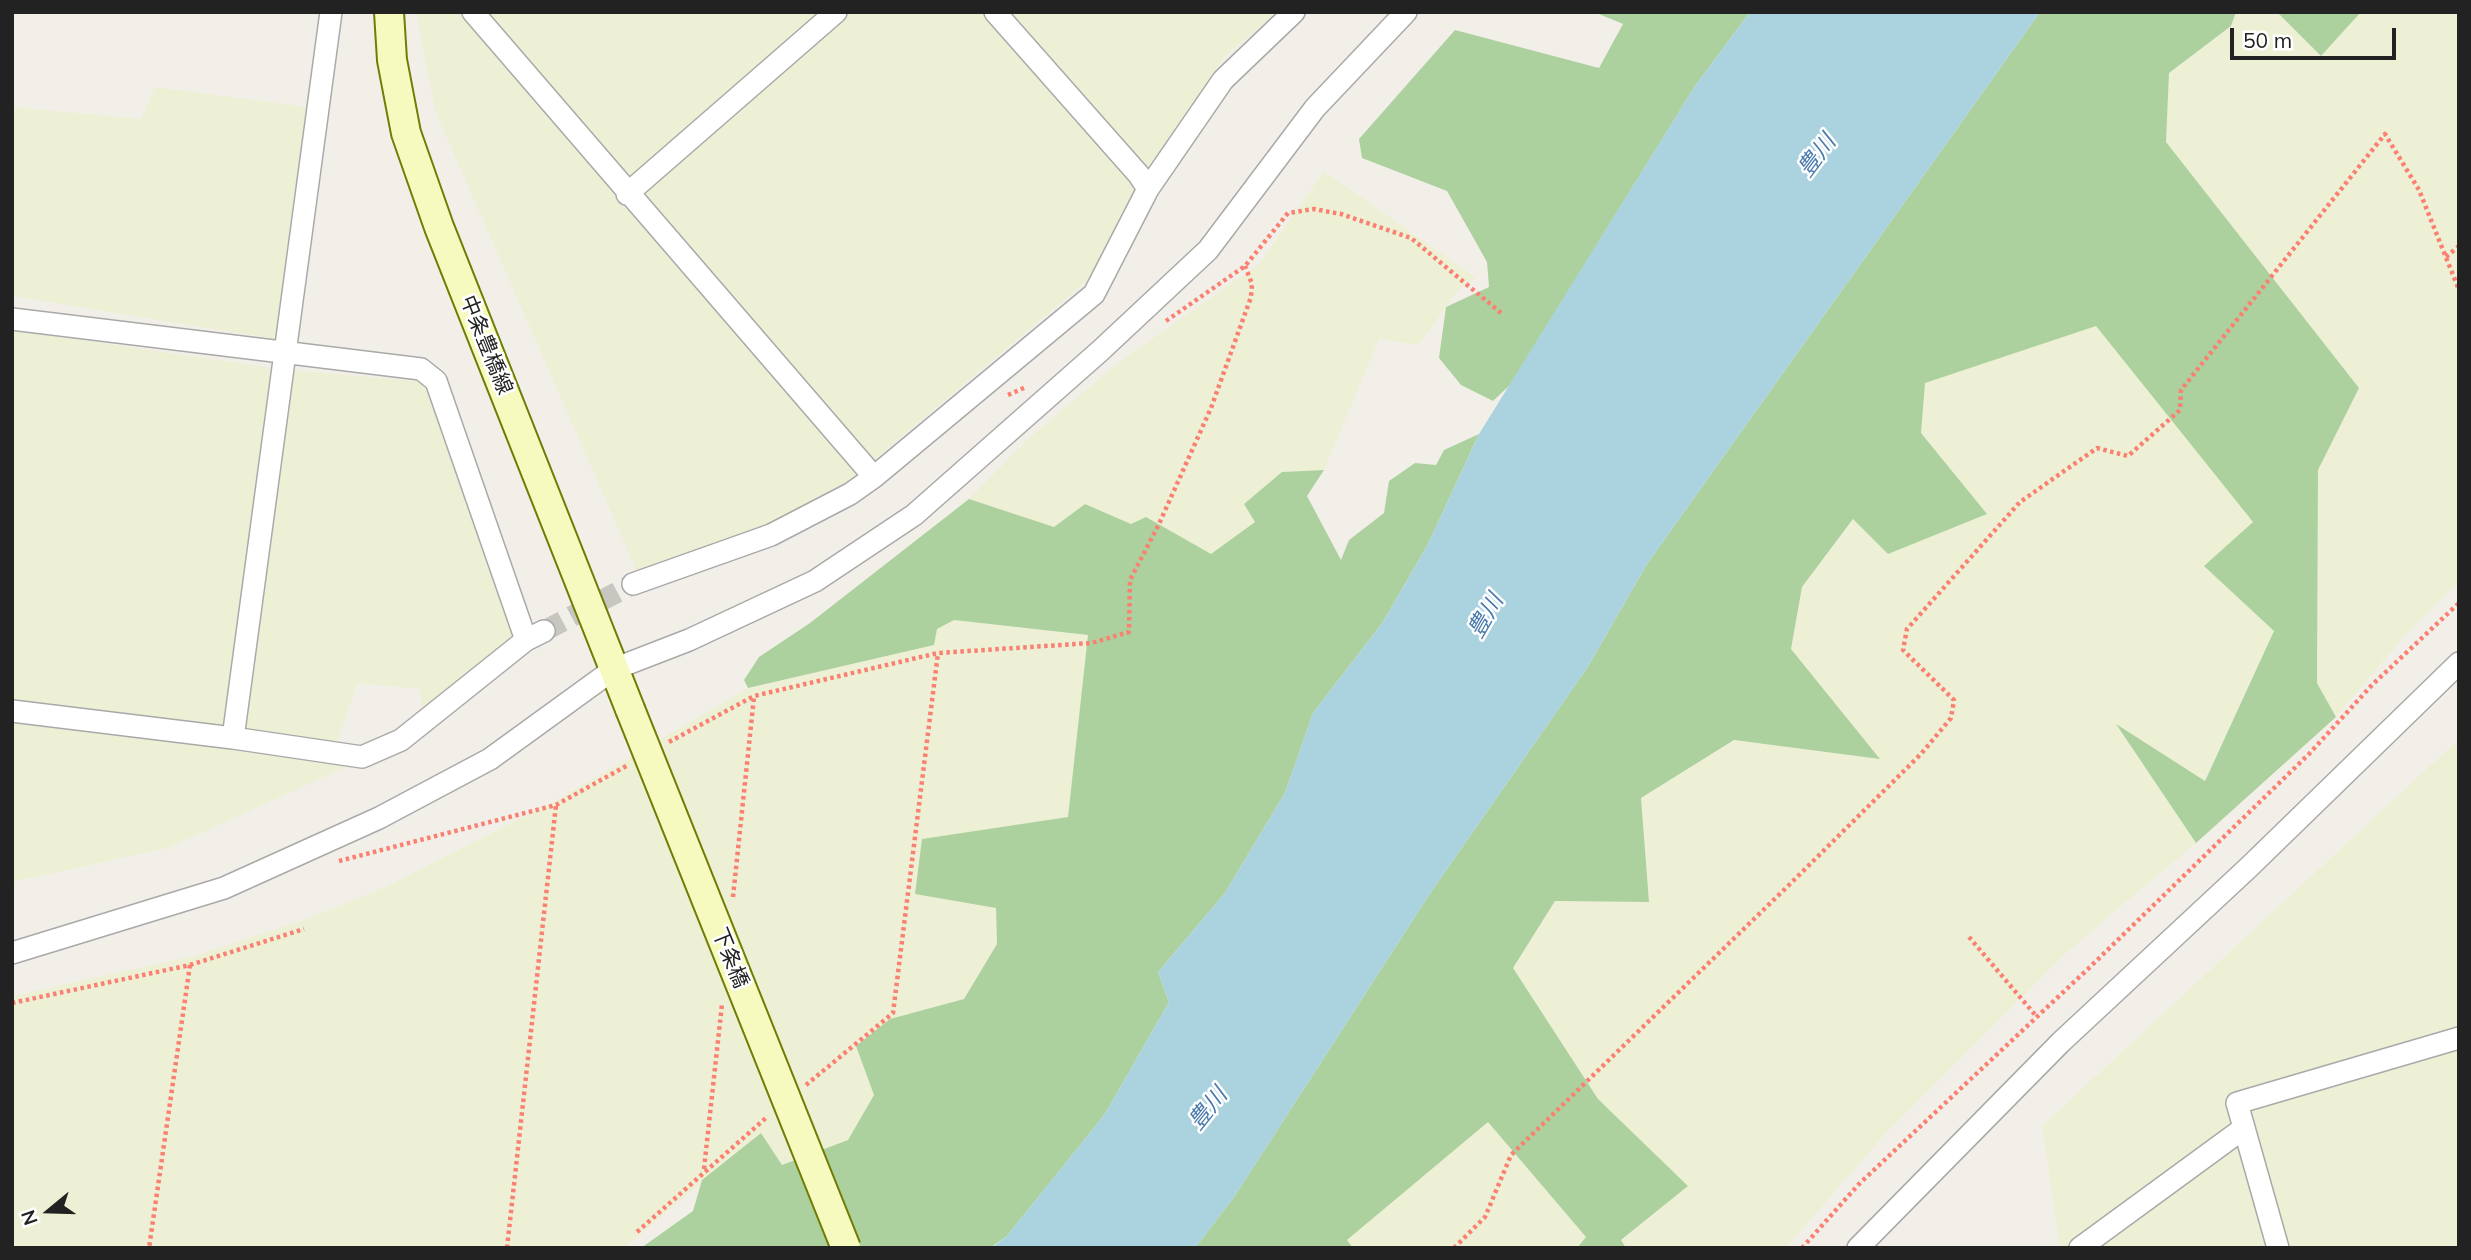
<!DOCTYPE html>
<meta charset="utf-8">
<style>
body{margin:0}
#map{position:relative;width:2471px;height:1260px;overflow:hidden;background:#f2efe9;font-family:Mulish,sans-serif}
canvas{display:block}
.frame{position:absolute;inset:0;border:14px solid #222;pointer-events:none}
.north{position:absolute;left:14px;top:1176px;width:70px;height:70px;-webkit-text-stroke:5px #fff;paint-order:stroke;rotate:251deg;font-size:19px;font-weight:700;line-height:28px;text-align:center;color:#222}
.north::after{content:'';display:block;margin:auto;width:24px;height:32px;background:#222;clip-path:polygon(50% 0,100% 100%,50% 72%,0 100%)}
.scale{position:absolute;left:2230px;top:28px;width:166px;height:32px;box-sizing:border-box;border:4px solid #222;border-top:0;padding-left:9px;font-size:21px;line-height:24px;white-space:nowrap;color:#222;-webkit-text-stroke:5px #fff;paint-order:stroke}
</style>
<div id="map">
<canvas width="2471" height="1260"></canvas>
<div class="frame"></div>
<div class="north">N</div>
<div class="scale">50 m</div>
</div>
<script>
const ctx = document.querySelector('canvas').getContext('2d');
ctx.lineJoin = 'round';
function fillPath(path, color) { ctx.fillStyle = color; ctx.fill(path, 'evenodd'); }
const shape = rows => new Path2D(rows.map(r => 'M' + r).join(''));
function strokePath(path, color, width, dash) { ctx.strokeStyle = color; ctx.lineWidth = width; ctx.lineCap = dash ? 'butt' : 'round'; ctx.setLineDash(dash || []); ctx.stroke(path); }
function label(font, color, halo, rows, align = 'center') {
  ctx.font = font + ' Mulish,"Noto Sans JP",sans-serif'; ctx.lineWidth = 5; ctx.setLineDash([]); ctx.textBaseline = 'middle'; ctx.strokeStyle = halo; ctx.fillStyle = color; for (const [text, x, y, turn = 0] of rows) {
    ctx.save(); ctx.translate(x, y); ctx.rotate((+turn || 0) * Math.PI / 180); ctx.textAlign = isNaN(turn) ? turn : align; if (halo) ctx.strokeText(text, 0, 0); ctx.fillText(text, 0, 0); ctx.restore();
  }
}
fillPath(shape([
 [416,12,1277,12,1223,58,1154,166,1094,275,883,452,854,482,776,528,639,576,435,111],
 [2236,12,2277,12,2321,56,2361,12,2459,12,2459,582,2407,633,2336,717,2317,683,2318,470,2359,388,2166,143,2169,73,2231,26],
 [155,87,307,107,275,339,12,296,12,107,141,119],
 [1324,171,1476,278,1457,291,1419,345,1379,339,1324,470,1282,472,1255,522,1211,555,1146,517,1131,524,1085,504,1054,527,969,499,1029,438,1122,360,1259,264],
 [2096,326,2254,523,2274,631,2204,781,2117,726,2196,843,2068,951,1884,1135,1786,1248,1626,1248,1621,1241,1688,1186,1598,1099,1513,969,1555,901,1649,902,1641,798,1735,740,1879,758,1791,649,1802,587,1921,433,1924,383],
 [12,330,273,368,228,729,12,700],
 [288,370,425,382,519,641,423,713,419,689,358,683,335,747,244,733],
 [954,620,1089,635,1068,817,996,908,997,944,964,999,891,1019,874,1095,848,1140,782,1165,761,1133,624,1248,12,1248,12,996,197,955,304,920,383,888,553,802,748,688,933,645,937,629],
 [12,722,352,764,168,848,12,882],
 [2459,739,2459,1248,2060,1248,2042,1126],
 [1488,1122,1586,1237,1577,1248,1353,1248,1347,1240]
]), '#eef0d5');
fillPath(shape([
 [1594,12,1750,12,1695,86,1510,385,1493,401,1461,385,1439,358,1446,307,1489,287,1487,262,1447,191,1362,158,1359,139,1455,30,1599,68,1623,24],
 [2040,12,2236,12,2231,26,2169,73,2166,142,2359,388,2318,470,2317,683,2336,717,2196,843,2116,724,2205,781,2274,631,2204,566,2253,522,2096,326,1925,383,1921,433,1987,514,1888,554,1853,519,1802,587,1791,649,1880,759,1734,740,1641,798,1649,902,1555,901,1513,968,1598,1099,1688,1186,1621,1240,1626,1248,1577,1248,1586,1237,1488,1122,1347,1240,1353,1248,1195,1248,1234,1197,1431,892,1587,668,1647,564],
 [2277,12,2361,12,2321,56],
 [1479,434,1428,544,1383,622,1313,713,1285,793,1225,893,1158,972,1169,1002,1105,1114,1007,1236,990,1248,641,1248,693,1211,702,1180,761,1133,782,1165,848,1140,874,1095,856,1046,890,1019,964,999,997,944,996,908,915,894,922,839,1068,817,1088,635,954,620,937,629,934,645,748,688,744,680,759,657,810,623,969,499,1054,527,1085,504,1131,524,1146,517,1211,554,1255,522,1244,504,1282,472,1324,470,1307,496,1341,560,1349,540,1384,513,1389,481,1415,463,1436,465,1444,450]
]), '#add19e');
fillPath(shape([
 [1750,12,2040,12,1647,564,1587,668,1431,892,1234,1197,1195,1248,991,1248,1007,1236,1105,1114,1169,1002,1158,972,1225,893,1285,793,1313,713,1383,622,1428,544,1479,434,1695,86]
]), '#aad3df');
strokePath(shape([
 [544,631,633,584]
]), '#c8c6c1', 21, [21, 10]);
const minor = shape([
 [473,12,874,477,1094,294,1148,189,1223,80,1294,12],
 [995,12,1139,175,1148,189],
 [627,194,836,12],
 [12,319,421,369,436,381,526,640],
 [633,584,771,535,850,494,874,477],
 [12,711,233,738,362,757,401,740,526,640,544,631],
 [233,738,331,12],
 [12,953,224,888,379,818,490,759,614,669,689,640,815,581,914,515,1100,351,1208,250,1315,108,1406,12],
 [1858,1248,2061,1042,2248,868,2459,663],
 [2080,1248,2244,1128],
 [2278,1248,2237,1103,2459,1038]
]);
const secondary = shape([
 [389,12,392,60,406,133,439,227,630,709]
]);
strokePath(minor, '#a9a9a9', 24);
strokePath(secondary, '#707d05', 32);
strokePath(shape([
 [2446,257,2459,246],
 [1166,321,1245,266,1288,213,1314,209,1341,214,1411,238,1501,313],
 [1008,395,1026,387],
 [669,742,754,696,938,653,1092,643,1129,632,1130,580,1159,524,1211,408,1251,297,1252,284,1245,266],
 [339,861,556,805,628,765],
 [733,897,754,697],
 [1969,937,2037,1017],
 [190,965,304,929],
 [12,1003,190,965,149,1248],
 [806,1085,893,1013,938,653],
 [704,1169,722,1004],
 [637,1232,767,1117],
 [507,1248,556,805],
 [1454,1248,1485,1217,1511,1155,1789,885,1921,754,1951,718,1954,700,1903,650,1907,629,2020,502,2097,448,2128,456,2180,410,2181,390,2385,134,2419,190,2459,290],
 [1802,1248,1859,1184,2090,967,2309,754,2372,685,2459,603]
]), '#fa8072', 4.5, [3.5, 3.5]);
strokePath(minor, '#fff', 21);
strokePath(secondary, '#f7fabf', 28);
const secondaryBridge = shape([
 [630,709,846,1248]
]);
strokePath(secondaryBridge, '#707d05', 32, []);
strokePath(secondaryBridge, '#f7fabf', 28);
label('21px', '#222', '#fff', [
 ["中条豊橋線",486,345,68],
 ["下条橋",730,958,68]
]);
label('italic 23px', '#4a7aab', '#fff', [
 ["豊川",1817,156,-53],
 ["豊川",1486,616,-60],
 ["豊川",1208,1109,-51]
]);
</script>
